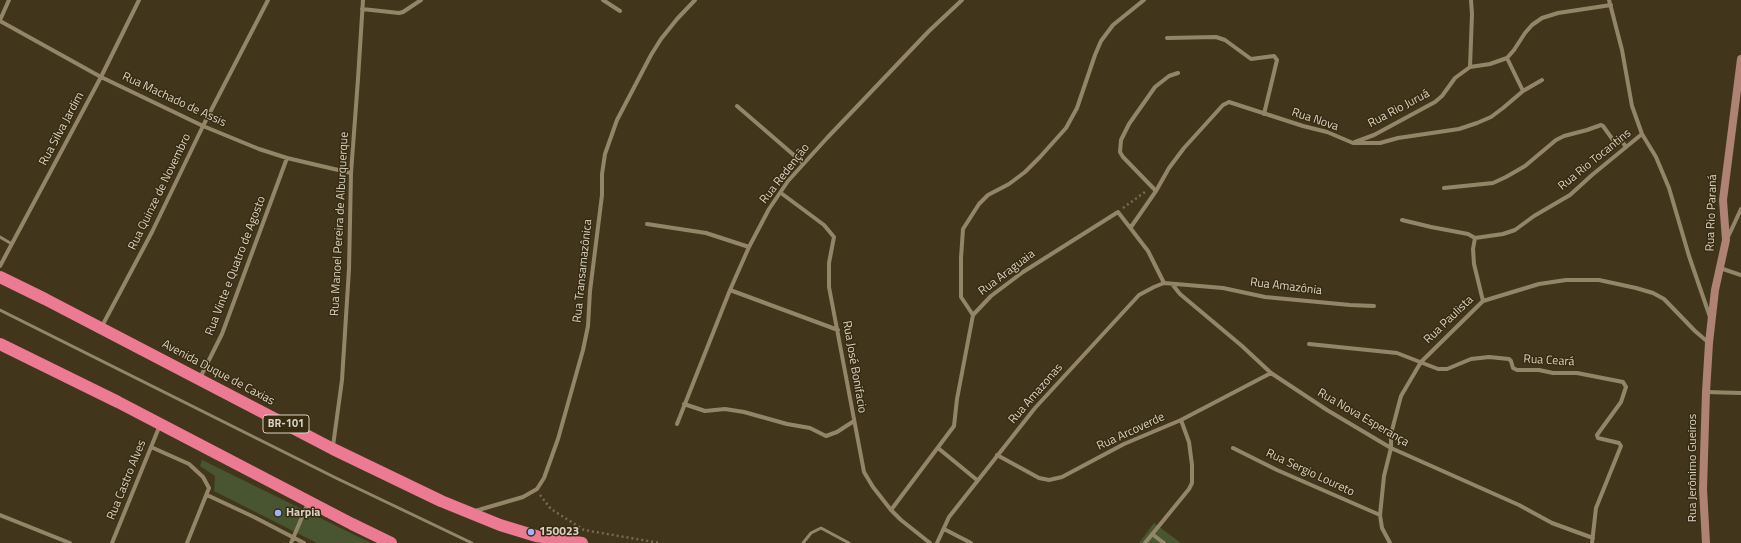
<!DOCTYPE html>
<meta charset="utf-8">
<style>
body{margin:0}
canvas{display:block;background:#41361b}
</style>
<canvas width="1741" height="543"></canvas>
<script>
const ctx = document.querySelector('canvas').getContext('2d');
ctx.lineJoin = 'round';
function fillPath(path, color) { ctx.fillStyle = color; ctx.fill(path, 'evenodd'); }
const shape = rows => new Path2D(rows.map(r => 'M' + r).join(''));
function strokePath(path, color, width, dash) { ctx.strokeStyle = color; ctx.lineWidth = width; ctx.lineCap = dash ? 'butt' : 'round'; ctx.setLineDash(dash || []); ctx.stroke(path); }
function label(font, color, halo, rows, align = 'center') {
  ctx.font = font + ' "Titillium Web",sans-serif'; ctx.lineWidth = 3; ctx.setLineDash([]); ctx.textBaseline = 'middle'; ctx.strokeStyle = halo; ctx.fillStyle = color; for (const [text, x, y, turn = 0] of rows) {
    ctx.save(); ctx.translate(x, y); ctx.rotate((+turn || 0) * Math.PI / 180); ctx.textAlign = isNaN(turn) ? turn : align; if (halo) ctx.strokeText(text, 0, 0); ctx.fillText(text, 0, 0); ctx.restore();
  }
}
fillPath(shape([
 [202,460,371,543,317,543,214,491,215,476,200,466],
 [1154,523,1181,543,1139,543]
]), '#485530');
strokePath(shape([
 [1123,208,1145,192],
 [540,495,551,509,584,530,660,543]
]), '#746a53', 2.5, [2, 3]);
strokePath(shape([
 [0,237,12,244],
 [0,310,336,478,472,543],
 [803,543,811,533,821,528,849,543]
]), '#938668', 3);
strokePath(shape([
 [603,0,620,11],
 [1609,0,1622,50,1632,106,1642,134,1656,157,1669,188,1689,256,1710,317],
 [362,9,399,13,403,12,421,0],
 [0,20,9,0],
 [0,21,101,77,203,126,259,149,287,158,351,173],
 [1167,38,1216,37,1225,40,1251,59,1274,56,1277,60,1264,114],
 [1507,58,1523,91],
 [1470,67,1490,64,1507,58,1514,50,1525,33,1532,25,1542,18,1558,13,1611,5],
 [737,106,803,163],
 [1355,142,1374,135,1435,102,1442,96,1455,78,1470,67,1472,14,1471,0],
 [1444,188,1493,183,1506,177,1525,166,1556,140,1564,136,1587,130,1601,125,1603,126,1613,140,1621,140,1626,147],
 [1156,191,1123,157,1120,152,1121,140,1129,124,1155,87,1169,76,1178,73],
 [781,193,824,225,834,237,829,263,829,287,864,472,873,487,891,510,901,520,930,543],
 [1402,220,1431,227,1468,234,1475,238,1503,234,1515,230,1534,216,1570,195,1592,175,1642,134],
 [647,224,706,233,749,247],
 [1131,227,1156,191,1169,168,1184,148,1223,105,1229,102,1303,126,1327,132,1353,143,1380,143,1398,138,1459,129,1477,123,1491,117,1503,108,1523,91,1542,80],
 [1728,237,1741,209],
 [1475,238,1473,249,1474,264,1483,301],
 [0,266,101,77,139,0],
 [1720,268,1741,275],
 [1172,284,1180,294,1242,346,1271,373,1327,410,1391,448,1519,505,1552,523,1593,538],
 [730,290,838,330],
 [973,315,961,297,961,258,963,229,979,204,988,195,1009,184,1025,172,1040,157,1066,128,1077,108,1095,55,1101,41,1113,25,1144,0],
 [101,328,152,232,203,126,268,0],
 [1309,344,1397,353,1438,369,1447,369,1471,359,1489,357,1509,359,1511,361,1513,368,1517,370,1539,370,1553,373,1577,373,1623,382,1626,387,1621,402,1597,435,1598,438,1619,443,1621,446,1596,508,1592,543],
 [200,378,222,334,287,158],
 [1706,392,1741,393],
 [684,404,705,411,725,409,744,412,787,424,810,428,826,436,837,432,854,421],
 [677,424,730,290,749,247,769,209,788,181,827,138,929,31,962,0],
 [333,446,342,380,349,269,351,173,358,79,363,0],
 [151,447,189,464,203,477,209,488,187,543],
 [938,448,977,480],
 [1233,448,1277,470,1380,515],
 [997,455,1039,478,1049,480,1062,477,1124,444,1181,420,1271,373],
 [207,495,254,517,304,543],
 [891,510,954,426,957,399,973,315,991,296,1023,272,1118,212,1148,251,1164,283],
 [475,511,523,497,537,489,544,478,558,439,583,350,588,326,590,291,602,195,602,174,605,154,617,120,651,55,661,39,677,19,695,0],
 [0,515,70,543],
 [944,529,971,543],
 [1152,534,1164,543],
 [112,543,160,425],
 [291,543,308,503],
 [937,543,949,517,1035,408,1139,295,1154,287,1164,283,1223,288,1265,297,1350,305,1374,306],
 [1145,543,1189,489,1192,483,1192,465,1189,442,1181,420],
 [1390,543,1382,528,1380,515,1384,476,1391,448,1391,434,1401,396,1421,362,1483,301,1539,284,1566,280,1599,280,1636,288,1653,293,1664,299,1695,331,1709,343]
]), '#938668', 4);
strokePath(shape([
 [1706,543,1703,489,1706,392,1709,343,1715,290,1726,240,1723,200,1741,59]
]), '#ae8275', 8);
strokePath(shape([
 [0,277,45,299,333,449,441,501,500,525,536,536,582,543],
 [0,344,118,402,352,524,391,543]
]), '#ed7a93', 12);
for (const [x, y, r, color] of [
 [278,513,4,"#9fb3fd"],
 [531,532,4,"#9fb3fd"]
]) { const dot = new Path2D(); dot.arc(x, y, r, 0, 2 * Math.PI); ctx.fillStyle = color; ctx.fill(dot); strokePath(dot, '#372c11', 1.5); }
for (const [x, y, w] of [
 [286,424,46]
]) { const box = new Path2D(); box.roundRect(x - w / 2, y - 9, w, 18, 3); ctx.fillStyle = '#372c11'; ctx.fill(box); strokePath(box, '#d9d2c3', 1); }
label('bold 11px', '#d9d2c3', null, [
 ["BR-101",286,424]
]);
label('12px', '#d9d2c3', '#372c11', [
 ["Rua Machado de Assis",174,100,25],
 ["Rua Rio Juruá",1399,109,-28],
 ["Rua Nova",1315,120,18],
 ["Rua Silva Jardim",62,129,-62],
 ["Rua Rio Tocantins",1595,160,-39],
 ["Rua Redenção",785,174,-52],
 ["Rua Quinze de Novembro",160,192,-64],
 ["Rua Rio Paraná",1712,213,-88],
 ["Rua Manoel Pereira de Alburquerque",340,224,-87],
 ["Rua Vinte e Quatro de Agosto",236,266,-69],
 ["Rua Transamazônica",583,271,-84],
 ["Rua Araguaia",1007,273,-37],
 ["Rua Amazônia",1286,287,7],
 ["Rua Paulista",1449,320,-44],
 ["Rua Ceará",1549,361,3],
 ["Rua José Bonifacio",854,367,80],
 ["Avenida Duque de Caxias",218,373,28],
 ["Rua Amazonas",1036,394,-49],
 ["Rua Nova Esperança",1363,418,30],
 ["Rua Arcoverde",1131,432,-25],
 ["Rua Jerônimo Gueiros",1693,468,-90],
 ["Rua Sergio Loureto",1310,473,25],
 ["Rua Castro Alves",127,480,-68]
]);
label('bold 12px', '#d9d2c3', '#372c11', [
 ["Harpia",286,513],
 ["150023",539,532]
], 'left');
</script>
